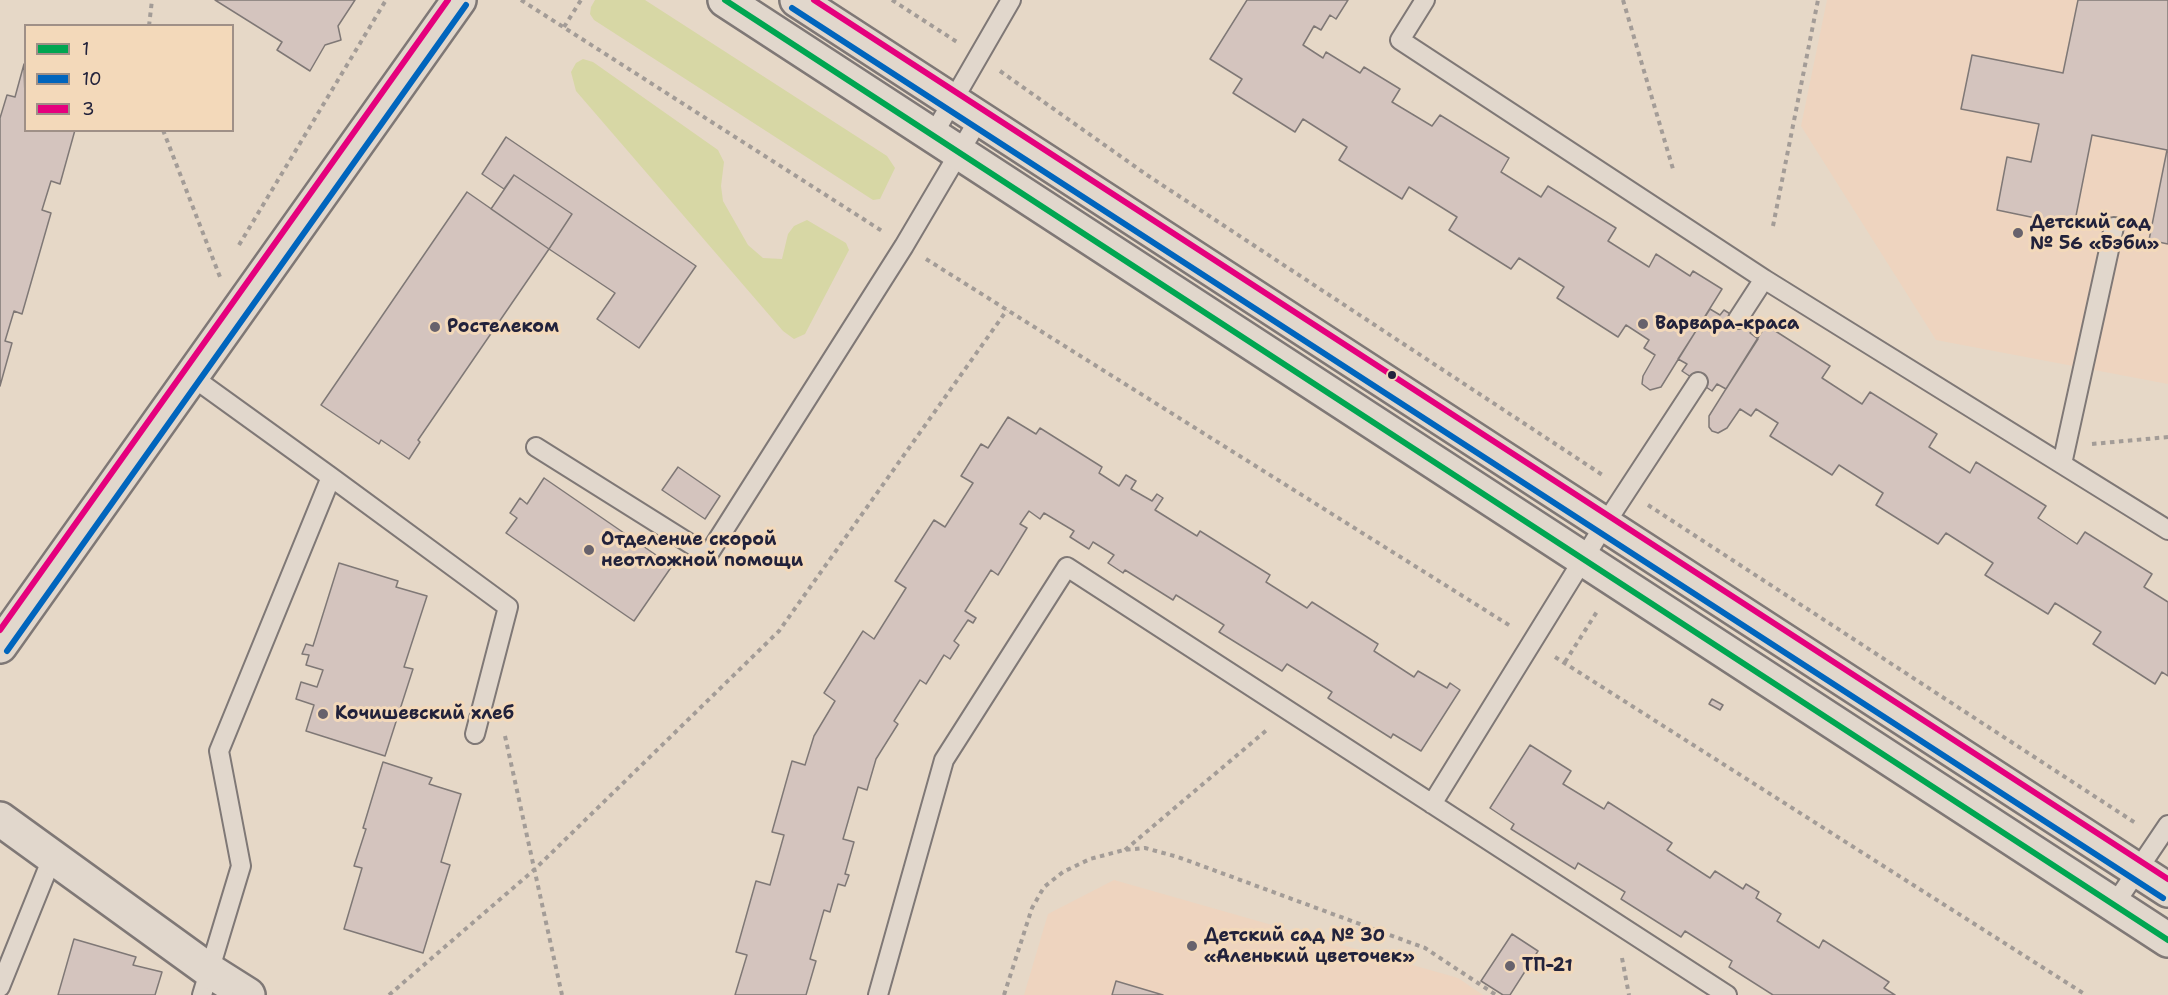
<!DOCTYPE html>
<meta charset="utf-8">
<style>
body{margin:0}
#map{position:relative;width:2168px;height:995px;overflow:hidden;background:#e6d8c7;font-family:"Shantell Sans",sans-serif}
canvas{display:block}
.legend{position:absolute;left:24px;top:24px;width:210px;height:108px;box-sizing:border-box;background:#f3d9ba;border:2px solid #9f9087;margin:0;padding:8px 10px;list-style:none;font-size:18px;color:#22223b}
.legend li{display:flex;align-items:center;gap:12px;height:30px}
.legend b{width:30px;border:2px solid #9f9087}
</style>
<div id="map">
<canvas width="2168" height="995"></canvas>
<ul class="legend">
<li><b style="height:8px;background:#00a651"></b>1</li>
<li><b style="height:8px;background:#0065bd"></b>10</li>
<li><b style="height:8px;background:#e5007d"></b>3</li>
</ul>
</div>
<script>
const ctx = document.querySelector('canvas').getContext('2d');
ctx.lineJoin = 'round';
function fillPath(path, color) { ctx.fillStyle = color; ctx.fill(path, 'evenodd'); }
const shape = rows => new Path2D(rows.map(r => 'M' + r).join(''));
function strokePath(path, color, width, dash) { ctx.strokeStyle = color; ctx.lineWidth = width; ctx.lineCap = dash ? 'butt' : 'round'; ctx.setLineDash(dash || []); ctx.stroke(path); }
function label(font, color, halo, rows, align = 'center') {
  ctx.font = font + ' "Shantell Sans",sans-serif'; ctx.lineWidth = 6; ctx.setLineDash([]); ctx.textBaseline = 'middle'; ctx.strokeStyle = halo; ctx.fillStyle = color; for (const [text, x, y, turn = 0] of rows) {
    ctx.save(); ctx.translate(x, y); ctx.rotate((+turn || 0) * Math.PI / 180); ctx.textAlign = isNaN(turn) ? turn : align; if (halo) ctx.strokeText(text, 0, 0); ctx.fillText(text, 0, 0); ctx.restore();
  }
}
fillPath(shape([
 [1827,0,2168,0,2168,384,1936,340,1801,126],
 [1114,880,1458,978,1483,995,1024,995,1048,914]
]), '#eed4bf');
fillPath(shape([
 [595,0,645,0,887,156,895,168,880,199,873,200,594,20,590,14,591,7],
 [583,59,593,62,718,150,724,162,721,186,723,201,748,245,763,258,782,259,788,234,794,226,807,220,846,243,849,250,805,334,794,339,783,331,576,91,571,72,576,63]
]), '#d7d7a5');
const building = shape([
 [215,0,355,0,338,26,341,40,325,45,310,71,277,50,282,42,215,0],
 [1247,0,1348,0,1336,19,1330,15,1321,30,1314,26,1303,45,1323,58,1326,52,1360,73,1364,67,1400,89,1392,102,1432,126,1440,115,1509,158,1501,172,1541,197,1548,186,1616,228,1608,241,1649,267,1656,254,1690,276,1693,271,1722,289,1661,387,1650,390,1642,384,1643,376,1655,355,1644,348,1649,340,1626,325,1618,337,1557,298,1564,287,1519,258,1511,269,1449,230,1457,217,1409,187,1402,199,1339,160,1347,147,1303,119,1295,132,1233,93,1242,79,1210,59,1247,0],
 [2078,0,2168,0,2168,244,2149,240,2167,150,2092,135,2074,226,1997,210,2007,157,2031,162,2039,124,1961,109,1972,55,2063,73,2078,0],
 [24,64,26,130,75,130,60,184,51,181,42,210,51,213,22,314,14,311,5,341,12,343,0,386,0,118,7,95,15,97,24,64],
 [506,137,696,266,639,348,597,319,615,293,549,249,572,214,514,175,504,189,482,174,506,137],
 [514,175,572,214,549,249,491,209,514,175],
 [467,192,549,249,418,440,420,442,409,459,381,440,379,444,321,405,467,192],
 [1710,309,1720,315,1724,310,1738,319,1753,329,1750,333,1758,339,1726,389,1717,384,1712,391,1682,371,1687,364,1678,359,1710,309],
 [1766,325,1830,366,1822,378,1862,404,1870,392,1937,434,1929,447,1970,473,1976,462,2046,506,2038,518,2077,544,2085,532,2152,574,2144,587,2168,602,2168,676,2162,672,2155,684,2093,644,2101,632,2055,603,2048,614,1985,575,1993,563,1946,533,1938,544,1876,505,1883,493,1839,465,1832,475,1770,436,1778,423,1756,409,1751,416,1740,409,1727,428,1718,433,1712,431,1709,427,1709,416,1766,325],
 [1008,417,1036,434,1040,428,1102,467,1099,473,1119,486,1126,475,1136,481,1131,489,1152,501,1157,494,1163,498,1155,510,1197,536,1200,531,1270,575,1266,582,1307,608,1312,602,1378,644,1374,651,1414,677,1418,671,1447,688,1450,683,1460,690,1421,751,1393,734,1391,738,1328,698,1332,692,1287,664,1282,671,1219,632,1224,625,1176,595,1173,600,1125,570,1123,573,1108,563,1114,555,1093,542,1089,549,1070,537,1074,531,1044,513,1040,519,1029,511,1020,524,1027,528,998,575,991,570,965,611,976,618,973,623,968,620,954,641,959,645,950,659,944,655,926,684,920,680,894,721,898,724,876,759,867,790,858,787,843,839,854,842,845,874,849,875,845,886,838,884,830,912,824,910,810,959,816,961,806,995,735,995,747,955,736,952,756,881,770,885,784,835,772,832,792,761,805,765,814,736,835,701,824,693,863,631,874,639,906,588,895,581,934,520,945,527,973,483,961,476,981,444,988,448,1008,417],
 [678,467,720,496,705,519,662,490,678,467],
 [544,478,672,566,634,621,506,533,517,518,510,513,520,498,527,504,544,478],
 [339,563,398,581,396,587,427,596,404,667,413,669,385,756,306,731,314,705,296,699,301,682,317,687,323,670,306,665,309,655,302,654,306,644,313,646,339,563],
 [1712,699,1723,705,1720,710,1709,704,1712,699],
 [1530,745,1571,771,1563,784,1604,809,1608,802,1672,843,1667,850,1710,878,1715,871,1743,889,1746,884,1759,892,1756,898,1781,914,1777,921,1819,948,1823,940,1889,982,1884,988,1895,995,1773,995,1729,967,1732,961,1685,931,1681,937,1621,899,1625,892,1578,863,1575,869,1511,829,1514,824,1490,808,1530,745],
 [383,762,432,778,429,784,461,794,441,862,450,865,423,953,344,929,362,868,354,866,366,829,363,828,383,762],
 [1512,934,1538,951,1510,995,1503,995,1481,981,1512,934],
 [74,939,136,957,133,965,162,972,155,995,58,995,74,939],
 [1116,981,1163,995,1112,995,1116,981]
]);
fillPath(building, '#d4c4be');
strokePath(building, '#7f7876', 1.5);
const service = shape([
 [1425,0,1400,40,1764,279],
 [933,135,1011,0],
 [1738,319,1764,279,2168,530],
 [191,376,331,477,508,607,475,734],
 [536,447,708,555,904,246,979,119],
 [2062,464,2114,227],
 [1432,804,1605,524,1698,382],
 [2114,905,2168,825],
 [0,987,52,858],
 [202,995,241,866,219,751,331,477],
 [878,995,944,760,1067,567,1727,995]
]);
const minor = shape([
 [0,819,210,971,248,995]
]);
const tertiary = shape([
 [725,0,2168,940],
 [797,0,2168,890],
 [0,646,459,0]
]);
strokePath(service, '#7f7876', 22);
strokePath(minor, '#7f7876', 38);
strokePath(tertiary, '#7f7876', 38);
strokePath(shape([
 [521,0,882,231],
 [892,0,957,42],
 [1623,0,1673,169],
 [149,26,152,0],
 [564,27,581,0],
 [1000,71,1147,175,1604,476],
 [163,130,220,277],
 [1773,226,1818,0],
 [239,245,386,0],
 [926,259,1512,627],
 [2092,444,2168,437],
 [1648,505,2137,824],
 [1555,657,2086,995],
 [1565,662,1598,610],
 [505,736,562,995],
 [1125,850,1268,729],
 [1622,958,1629,995],
 [389,995,534,870,779,631,1007,310],
 [1004,995,1032,908,1044,887,1063,872,1090,859,1124,850,1145,848,1178,857,1425,948,1496,995]
]), '#a39c97', 4, [4.5, 4.5]);
strokePath(service, '#e1d7cc', 18);
strokePath(minor, '#e1d7cc', 33);
strokePath(tertiary, '#e1d7cc', 33);
strokePath(shape([
 [725,0,2168,940]
]), '#00a651', 6);
strokePath(shape([
 [792,8,2163,898],
 [7,651,466,5]
]), '#0065bd', 6);
strokePath(shape([
 [814,0,2168,879],
 [0,630,448,0]
]), '#e5007d', 6);
for (const [x, y, r, color] of [
 [2018,233,6,"#67626c"],
 [1643,324,6,"#67626c"],
 [435,327,6,"#67626c"],
 [1392,375,5,"#22223b"],
 [589,550,6,"#67626c"],
 [323,714,6,"#67626c"],
 [1192,946,6,"#67626c"],
 [1510,966,6,"#67626c"]
]) { const dot = new Path2D(); dot.arc(x, y, r, 0, 2 * Math.PI); ctx.fillStyle = color; ctx.fill(dot); strokePath(dot, '#f3d9ba', 2); }
label('bold 18px', '#22223b', '#f3d9ba', [
 ["Детский сад",2030,223],
 ["№ 56 «Бэби»",2030,244],
 ["Варвара-краса",1655,324],
 ["Ростелеком",447,327],
 ["Отделение скорой",601,540],
 ["неотложной помощи",601,561],
 ["Кочишевский хлеб",335,714],
 ["Детский сад № 30",1204,936],
 ["«Аленький цветочек»",1204,957],
 ["ТП-21",1522,966]
], 'left');
</script>
